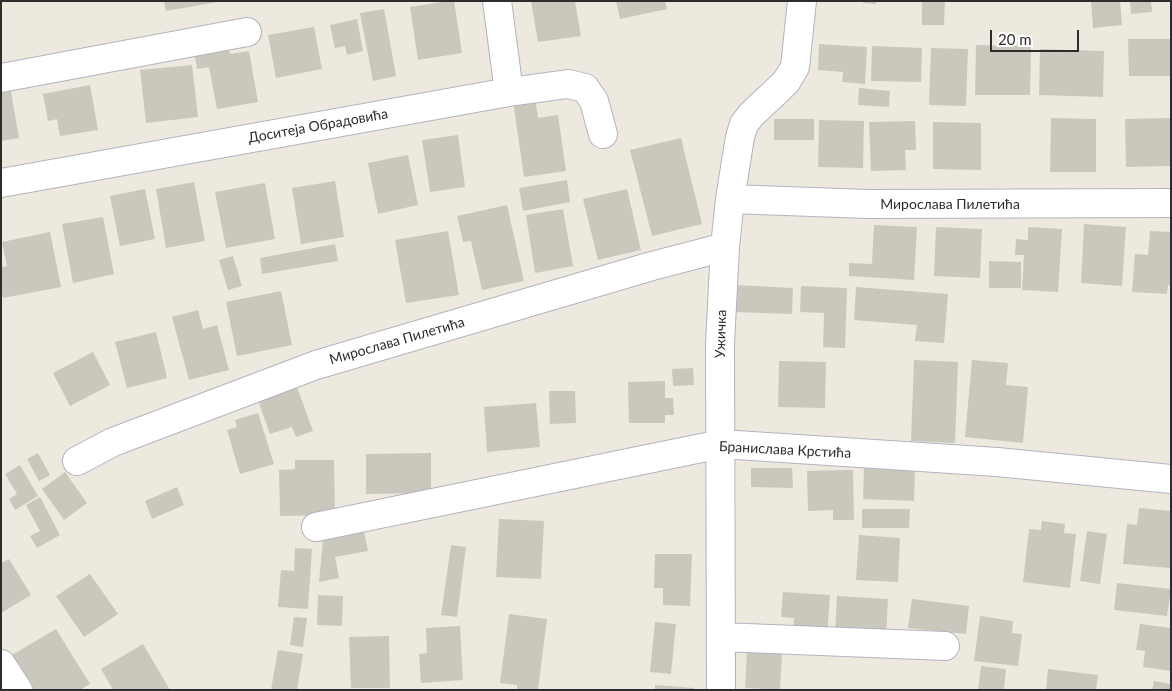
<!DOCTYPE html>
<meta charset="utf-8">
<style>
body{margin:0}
#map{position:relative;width:1172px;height:691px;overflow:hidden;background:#eee9df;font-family:Lato,sans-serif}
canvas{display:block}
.frame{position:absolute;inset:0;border:2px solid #2d2d2d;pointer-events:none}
.scale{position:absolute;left:990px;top:30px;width:89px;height:22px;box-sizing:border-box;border:2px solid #2d2d2d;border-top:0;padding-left:6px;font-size:15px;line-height:18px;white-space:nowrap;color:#2d2d2d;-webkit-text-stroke:4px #fff;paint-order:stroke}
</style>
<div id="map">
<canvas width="1172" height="691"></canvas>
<div class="frame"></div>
<div class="scale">20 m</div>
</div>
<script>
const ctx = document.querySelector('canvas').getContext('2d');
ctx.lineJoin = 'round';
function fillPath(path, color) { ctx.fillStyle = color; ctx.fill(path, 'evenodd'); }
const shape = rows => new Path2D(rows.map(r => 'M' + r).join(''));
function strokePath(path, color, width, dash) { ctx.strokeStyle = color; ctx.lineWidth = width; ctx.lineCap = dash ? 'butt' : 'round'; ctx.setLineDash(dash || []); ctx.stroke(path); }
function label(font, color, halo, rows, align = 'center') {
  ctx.font = font + ' Lato,sans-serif'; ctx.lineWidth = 4.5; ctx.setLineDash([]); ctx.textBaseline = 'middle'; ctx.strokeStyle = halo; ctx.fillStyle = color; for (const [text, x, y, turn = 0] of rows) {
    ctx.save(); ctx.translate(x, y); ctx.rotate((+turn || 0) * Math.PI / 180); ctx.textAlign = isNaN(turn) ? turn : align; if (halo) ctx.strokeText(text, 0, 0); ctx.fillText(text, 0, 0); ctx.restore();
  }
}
fillPath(shape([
 [164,1,218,1,218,2,166,11],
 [449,1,454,1,462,53,418,60,410,7],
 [531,1,575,1,581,36,538,42],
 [616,1,665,1,667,9,620,19],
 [863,1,877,1,876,4,863,3],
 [922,1,945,1,944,25,922,25],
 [1091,1,1120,1,1122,25,1093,28],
 [1130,1,1151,1,1152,12,1131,14],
 [384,9,396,76,373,81,360,13],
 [357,19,363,51,347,55,345,46,335,48,330,25],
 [314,27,322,69,276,78,268,35],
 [1128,39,1171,39,1171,76,1129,76],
 [228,44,230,54,249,51,258,102,217,109,209,67,197,69,194,50],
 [819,44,867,47,865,84,842,82,843,72,818,70],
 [976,45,1031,46,1030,95,975,95],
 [872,46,922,48,921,82,871,81],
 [931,48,968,49,966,106,929,105],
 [1040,49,1104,51,1103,97,1039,95],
 [192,65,198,117,146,123,140,70],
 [90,85,98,130,60,136,57,119,48,121,43,94],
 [10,86,19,138,1,141,1,87],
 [859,88,890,91,889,107,858,105],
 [535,97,538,118,558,115,566,171,524,177,513,101],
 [1051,118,1096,119,1096,172,1050,172],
 [1171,118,1171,166,1126,167,1125,119],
 [774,119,814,119,814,140,774,140],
 [819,120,864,121,863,168,818,167],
 [915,121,916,150,905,150,906,170,871,171,869,122],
 [933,122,981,123,981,170,933,169],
 [458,135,465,187,430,192,422,140],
 [681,138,702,224,652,236,630,150],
 [408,155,418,205,378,214,368,163],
 [567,180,570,202,523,211,519,188],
 [335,181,344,237,301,244,292,188],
 [194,182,205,241,166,248,156,189],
 [265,183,275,239,226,248,215,192],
 [145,189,155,239,120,246,110,196],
 [627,189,641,250,598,260,583,199],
 [507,205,524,281,482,290,471,241,463,242,457,216],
 [563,209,573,266,535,273,526,215],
 [103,217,114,274,73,283,62,224],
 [1084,224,1126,227,1122,286,1081,283],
 [874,225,917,227,914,280,849,276,849,263,872,264],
 [936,227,982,229,980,278,934,276],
 [1028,227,1062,229,1058,292,1022,290,1024,255,1015,255,1016,239,1028,240],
 [448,231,459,295,406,303,395,240],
 [1150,231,1171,232,1171,285,1168,285,1167,294,1132,292,1135,254,1148,255],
 [50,232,61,287,3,298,1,288,1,267,7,266,2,242],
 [335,244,338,261,262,274,260,258],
 [233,256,242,286,228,290,219,260],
 [989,261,1021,262,1021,288,989,288],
 [736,285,793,288,792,314,735,312],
 [801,286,847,288,845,348,823,347,824,313,800,312],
 [856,287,948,294,944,343,915,341,917,325,854,320],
 [281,291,292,345,237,356,226,302],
 [198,310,203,329,217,325,229,370,189,380,172,317],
 [156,332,167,378,127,388,115,342],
 [93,352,110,385,70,406,53,373],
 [914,360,958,362,955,443,911,441],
 [972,360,1008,363,1006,385,1028,387,1023,443,965,437],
 [779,361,826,362,825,408,778,407],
 [693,368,694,385,673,386,672,369],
 [294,379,313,431,296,437,292,427,270,434,255,392],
 [665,381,665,398,673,398,674,415,665,415,665,423,629,423,628,382],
 [549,391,575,391,576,423,550,424],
 [536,403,540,447,487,452,484,407],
 [258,413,274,464,240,474,227,430,237,427,235,420],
 [38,453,50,475,39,481,27,459],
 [431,453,431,493,366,494,366,454],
 [295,460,334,460,335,515,280,516,279,470,295,469],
 [20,465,38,496,15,510,9,499,17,494,5,474],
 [751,468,792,468,793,488,751,487],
 [864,468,915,469,914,501,863,499],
 [844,470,853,470,854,520,833,520,833,510,808,511,807,471],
 [65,472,87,503,64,520,42,489],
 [177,487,184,505,152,519,145,501],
 [40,497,60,535,37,548,30,536,40,531,26,505],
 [1139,508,1171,511,1170,568,1123,564,1127,524,1137,525],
 [862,509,910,509,909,528,862,528],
 [499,519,544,521,541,579,496,577],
 [1042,521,1065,524,1064,533,1076,534,1070,588,1023,582,1029,529,1041,530],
 [364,531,368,551,335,557,339,578,319,582,323,539],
 [1087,531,1107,534,1100,584,1080,581],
 [859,535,900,538,898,582,856,580],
 [451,545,466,547,457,617,441,615],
 [295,548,312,549,308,609,278,607,281,570,294,571],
 [655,554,692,554,690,606,663,605,663,588,654,588],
 [9,559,31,595,1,613,1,563],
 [90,574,118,614,84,637,56,596],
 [1117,583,1171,589,1167,616,1114,610],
 [783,592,830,595,827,635,793,632,794,618,781,617],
 [318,595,343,596,342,626,317,625],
 [837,596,888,599,886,637,835,634],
 [912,599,969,606,966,634,908,628],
 [509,614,547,619,538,690,517,690,517,685,500,683],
 [980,616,1013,621,1012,633,1022,634,1018,666,974,661],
 [294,617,307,618,303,647,290,645],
 [655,622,676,624,671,674,650,672],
 [1140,624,1171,628,1171,671,1143,667,1145,651,1136,650],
 [460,626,463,680,421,683,419,654,427,653,426,628],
 [56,629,90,684,80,690,33,690,12,655],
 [389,636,390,688,351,688,349,637],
 [143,644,170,690,113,690,101,669],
 [278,650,303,654,297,690,271,690],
 [747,651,782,654,780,690,745,688],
 [981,666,1006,669,1004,690,978,690],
 [1048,669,1098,675,1096,690,1046,690],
 [1154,681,1171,684,1171,690,1152,690],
 [655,685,694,688,694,690,655,690]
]), '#cac7bd');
const minor = shape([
 [497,1,509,92],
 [1,78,247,32],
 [1,183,509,92,568,84,585,88,594,101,603,134],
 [730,199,868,204,1171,203],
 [77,461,113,442,316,365,652,266,725,247],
 [316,527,721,444,997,462,1171,479],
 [721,637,945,646],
 [1,664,18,690],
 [721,690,720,344,725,247,730,199,740,137,744,124,751,115,786,82,795,67,802,1]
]);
strokePath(minor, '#b3b3c0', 30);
strokePath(minor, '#fff', 28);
label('14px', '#2d2d2d', '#fff', [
 ["Доситеја Обрадовића",318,126,-10],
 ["Мирослава Пилетића",950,204],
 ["Ужичка",721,334,-88],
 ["Мирослава Пилетића",397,341,-16],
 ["Бранислава Крстића",785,450,3]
]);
</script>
